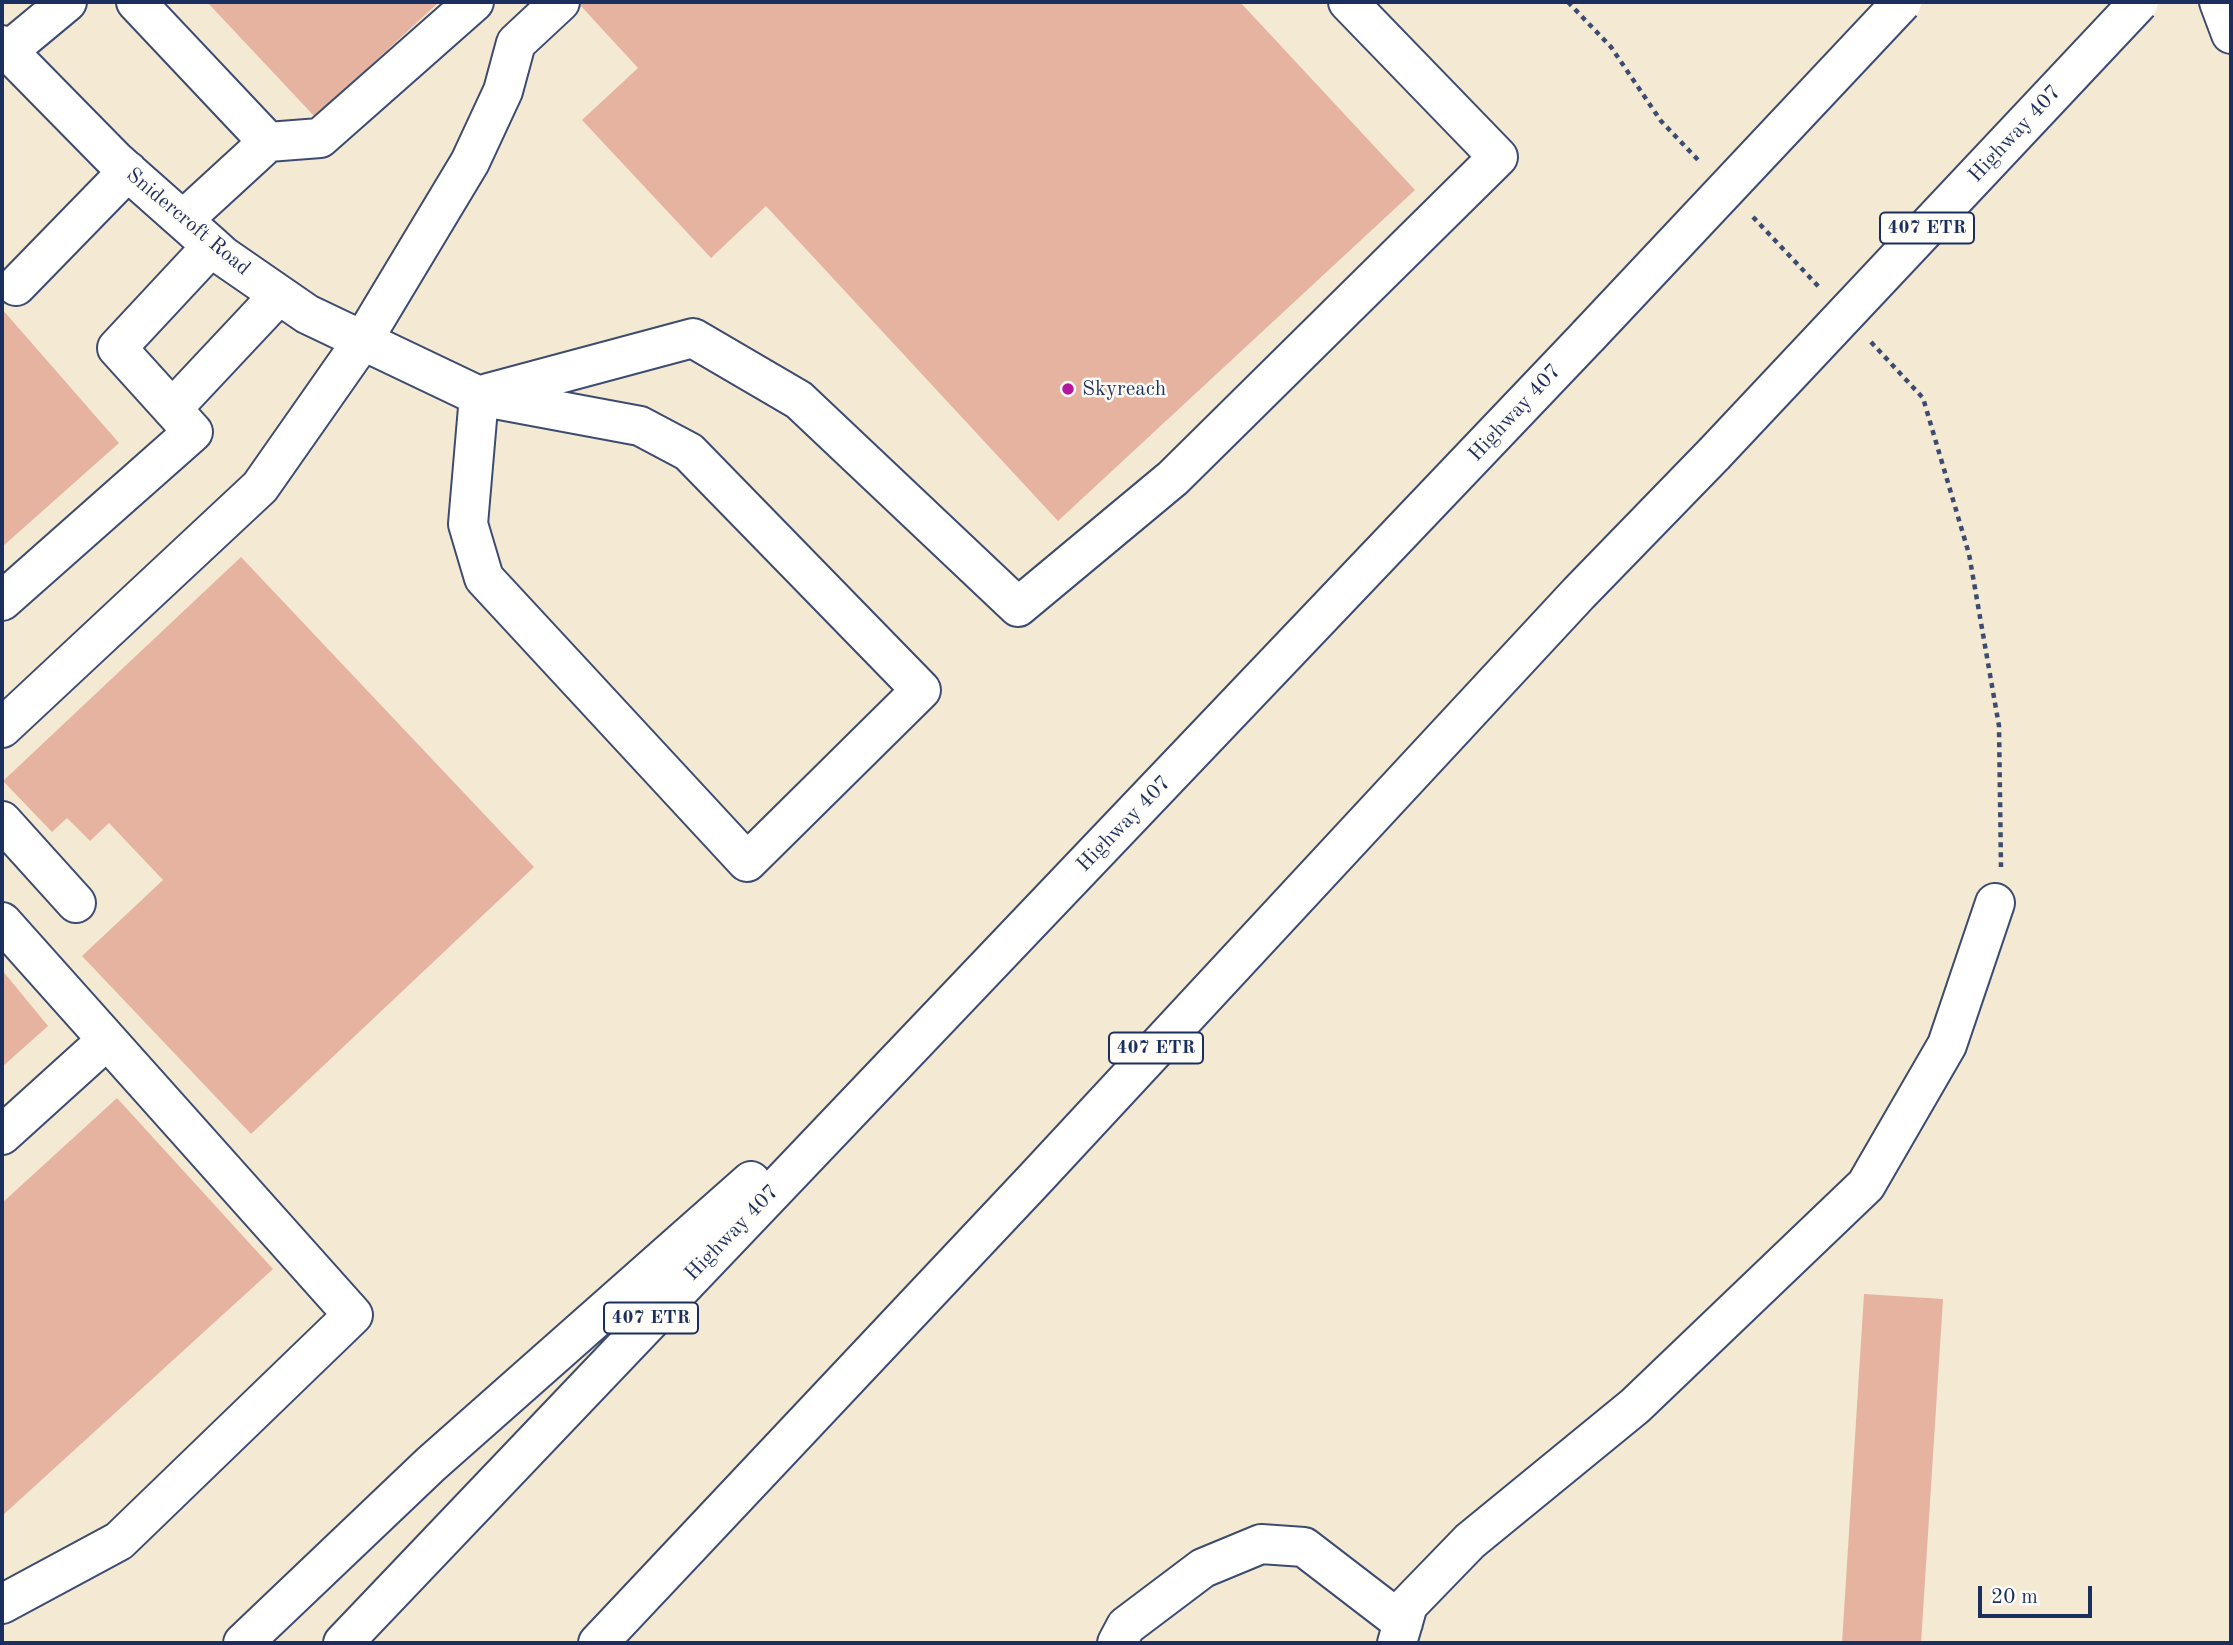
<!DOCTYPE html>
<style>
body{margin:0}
#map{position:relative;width:2233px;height:1645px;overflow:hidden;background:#f4ead3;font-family:"Old Standard TT",serif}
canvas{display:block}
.frame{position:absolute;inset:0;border:4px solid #1b2f5e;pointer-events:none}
.scale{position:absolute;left:1978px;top:1586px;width:114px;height:32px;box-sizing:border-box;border:4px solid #1b2f5e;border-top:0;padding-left:9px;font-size:21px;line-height:24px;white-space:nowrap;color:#1b2f5e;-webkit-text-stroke:5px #fdfcf7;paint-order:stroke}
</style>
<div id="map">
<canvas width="2233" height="1645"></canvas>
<div class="frame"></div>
<div class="scale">20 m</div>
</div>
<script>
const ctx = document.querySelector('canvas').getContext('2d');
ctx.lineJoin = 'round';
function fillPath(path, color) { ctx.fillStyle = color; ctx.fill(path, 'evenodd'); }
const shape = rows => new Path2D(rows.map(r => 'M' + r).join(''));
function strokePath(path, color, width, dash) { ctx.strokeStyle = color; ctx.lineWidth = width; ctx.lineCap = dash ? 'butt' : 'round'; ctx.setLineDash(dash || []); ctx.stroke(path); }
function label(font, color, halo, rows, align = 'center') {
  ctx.font = font + ' "Old Standard TT",serif'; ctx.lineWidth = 5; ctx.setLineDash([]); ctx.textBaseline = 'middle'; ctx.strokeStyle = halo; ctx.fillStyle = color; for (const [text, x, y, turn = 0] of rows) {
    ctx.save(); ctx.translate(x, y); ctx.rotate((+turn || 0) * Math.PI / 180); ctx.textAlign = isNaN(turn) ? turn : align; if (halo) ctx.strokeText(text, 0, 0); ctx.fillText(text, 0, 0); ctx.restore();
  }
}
fillPath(shape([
 [207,2,439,2,315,117],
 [584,2,1240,2,1415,190,1058,521,766,206,711,258,582,120,638,68,580,5],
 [2,309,119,443,2,547],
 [241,557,534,867,251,1134,82,956,163,880,109,823,90,841,67,818,52,832,3,781],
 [2,970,48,1026,2,1067],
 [117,1098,273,1269,2,1516,2,1203],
 [1864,1294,1943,1299,1921,1643,1842,1643]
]), '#e5b3a0');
const minor = shape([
 [136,2,268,142,183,220],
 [2219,2,2231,34],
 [2,45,116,161,212,246,223,256,307,314,479,396,640,426,689,452,921,690,747,862,484,578,468,524,479,396],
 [8,51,67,2],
 [268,142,320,138,474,2],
 [16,286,128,171],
 [488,393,693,338,799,400,1018,607,1173,478,1498,157,1348,2],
 [172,409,279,295],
 [2,601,193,432,117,348,212,246],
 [2,728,260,487,363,340,470,162,503,91,516,43,560,2],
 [2,821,76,903],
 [2,922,353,1315,119,1541,2,1604],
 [2,1135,107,1040],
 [1117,1643,1126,1626,1203,1568,1261,1544,1304,1547,1403,1623],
 [1397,1643,1408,1605,1470,1541,1635,1406,1866,1185,1947,1045,1995,903]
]);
const highway = shape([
 [243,1643,431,1464,751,1181],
 [343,1643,1588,336],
 [598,1643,1034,1180,1579,593,1714,454]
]);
strokePath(minor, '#3c4b70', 42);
strokePath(highway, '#3c4b70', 42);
strokePath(shape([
 [1568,2,1611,47,1661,121,1701,163],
 [1753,217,1819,287],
 [1871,342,1923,398,1969,554,1999,726,2001,867]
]), '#3c4b70', 4.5, [5, 5]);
strokePath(minor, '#fff', 38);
strokePath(highway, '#fff', 38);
const highwayBridge = shape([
 [1588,336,1902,2],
 [1714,454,2139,2]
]);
strokePath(highwayBridge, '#3c4b70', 42, []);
strokePath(highwayBridge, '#fff', 38);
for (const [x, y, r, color] of [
 [1068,389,7,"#b5179e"]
]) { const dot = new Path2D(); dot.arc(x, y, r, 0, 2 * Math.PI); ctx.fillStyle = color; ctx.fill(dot); strokePath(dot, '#fdfcf7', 2.5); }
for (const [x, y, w] of [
 [1927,228,94],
 [1156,1048,94],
 [651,1318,94]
]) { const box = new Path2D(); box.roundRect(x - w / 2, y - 15.5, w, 31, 5); ctx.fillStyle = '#fdfcf7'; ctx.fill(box); strokePath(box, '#1b2f5e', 2); }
label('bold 19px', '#1b2f5e', null, [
 ["407 ETR",1927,228],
 ["407 ETR",1156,1048],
 ["407 ETR",651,1318]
]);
label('21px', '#1b2f5e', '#fdfcf7', [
 ["Highway 407",2015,134,-47],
 ["Snidercroft Road",188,222,40],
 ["Highway 407",1515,413,-47],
 ["Highway 407",1124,824,-46],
 ["Highway 407",732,1233,-46]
]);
label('21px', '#1b2f5e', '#fdfcf7', [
 ["Skyreach",1082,389]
], 'left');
</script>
